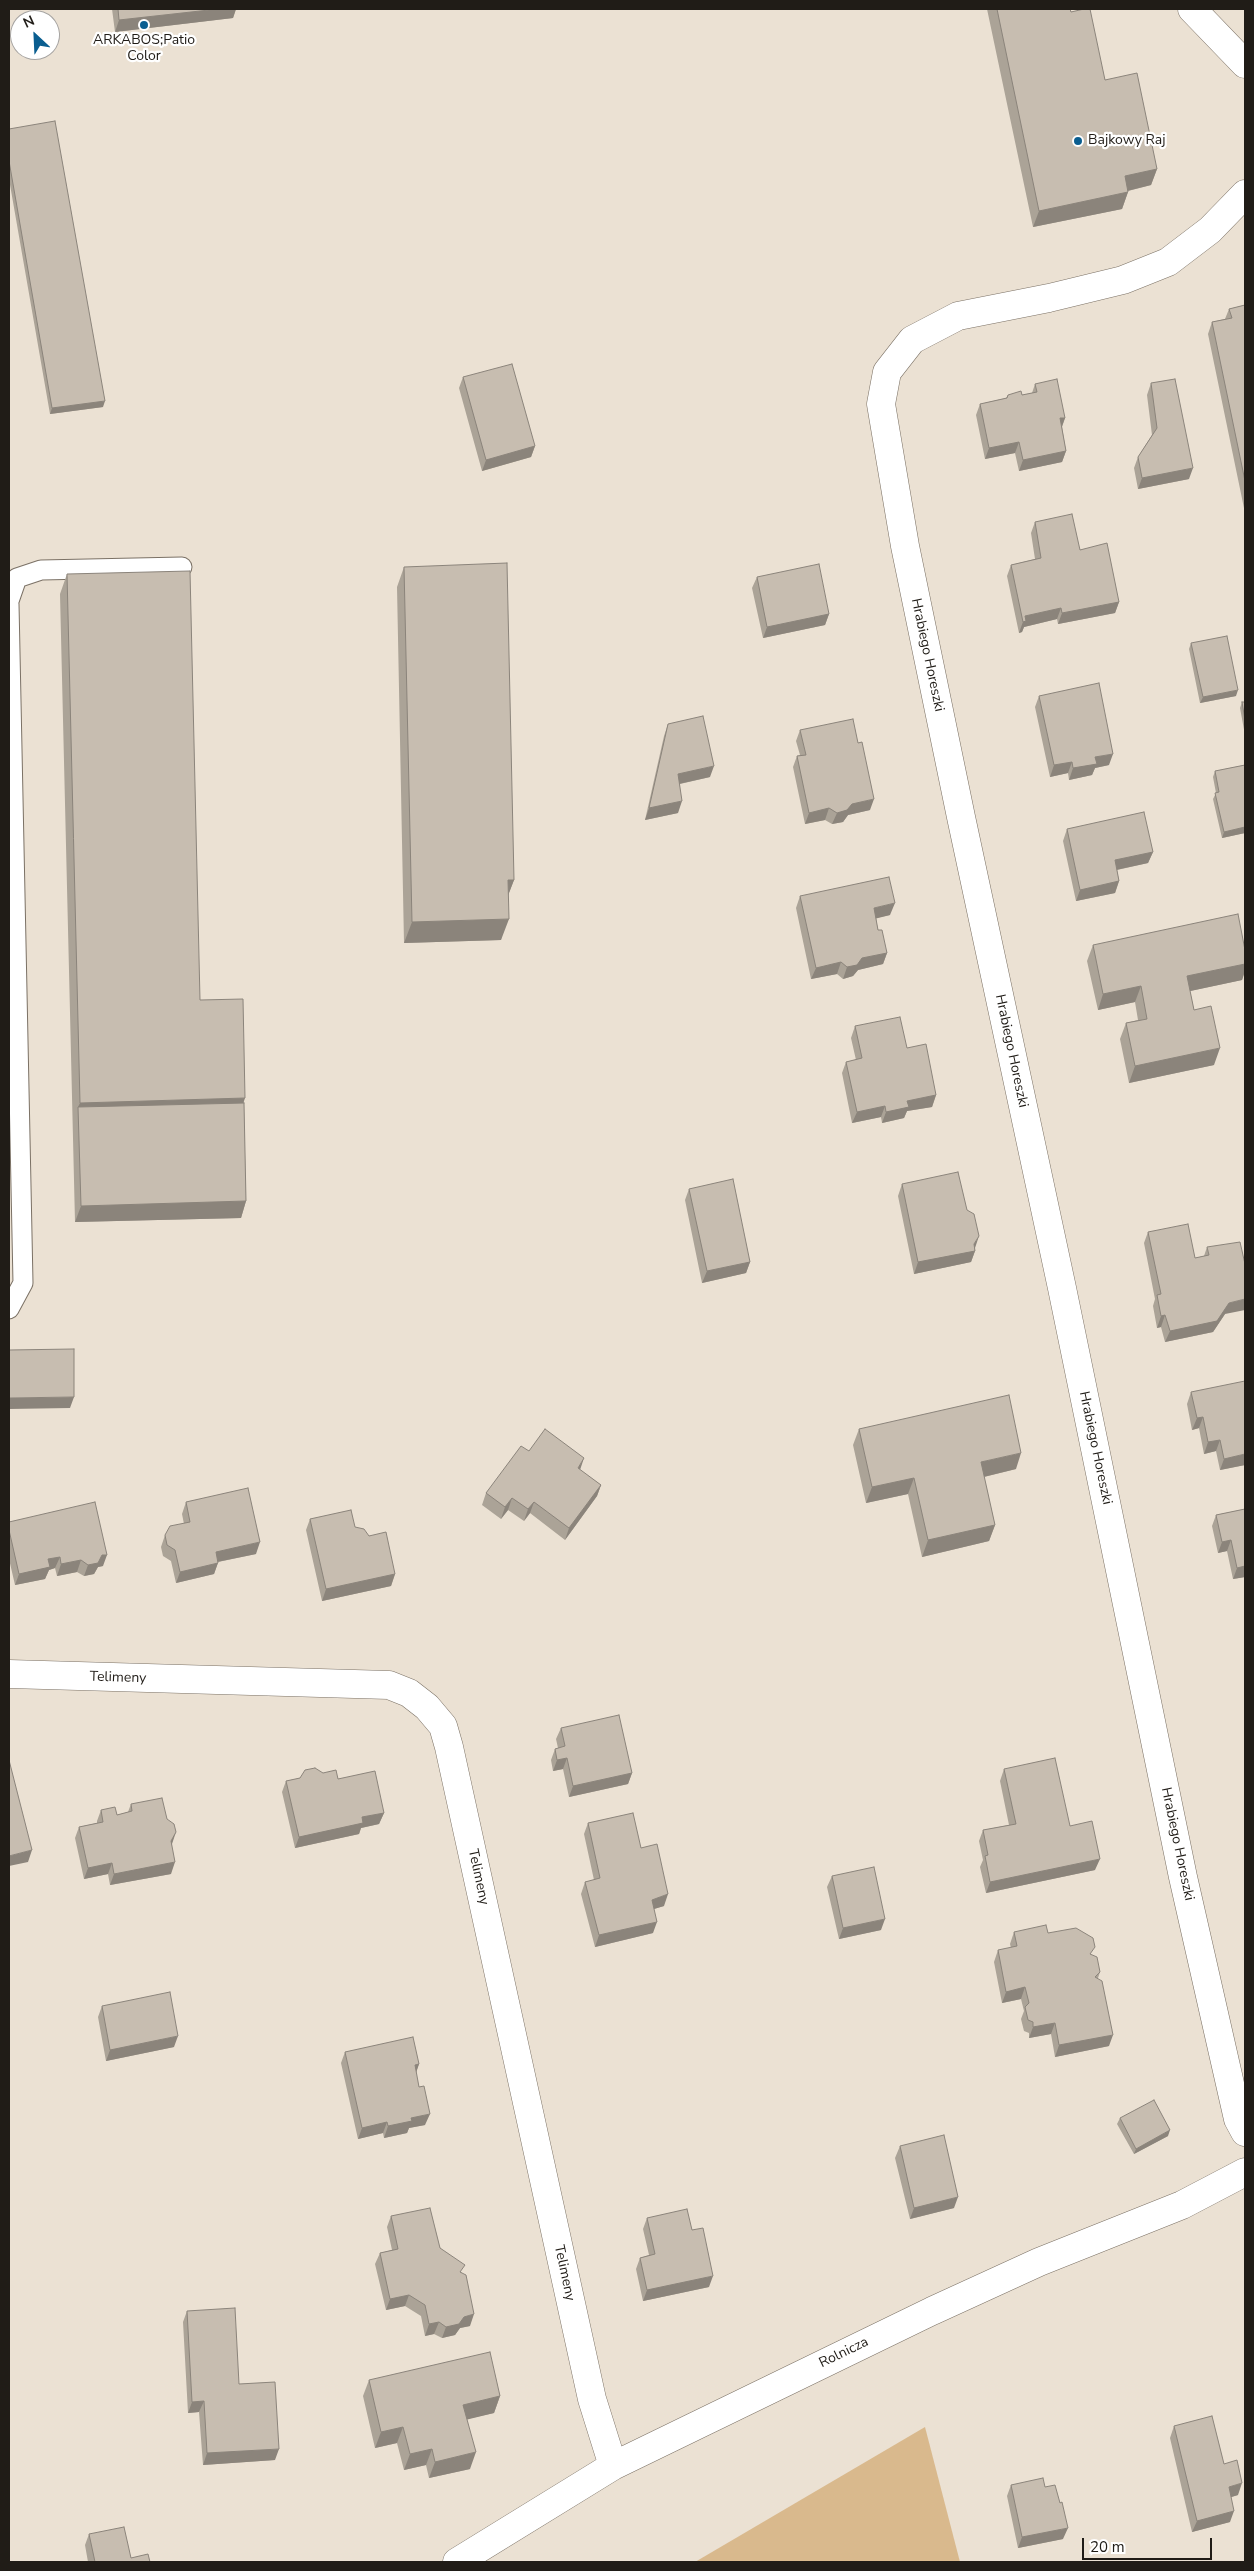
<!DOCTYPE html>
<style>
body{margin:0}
#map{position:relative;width:1254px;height:2571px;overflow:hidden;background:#ebe1d3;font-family:"Nunito Sans",sans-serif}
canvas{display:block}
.frame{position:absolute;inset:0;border:10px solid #201c17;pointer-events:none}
.north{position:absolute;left:10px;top:10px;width:50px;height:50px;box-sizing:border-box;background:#fff;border:1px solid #a6a4a2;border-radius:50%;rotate:335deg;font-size:14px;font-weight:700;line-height:20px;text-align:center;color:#201c17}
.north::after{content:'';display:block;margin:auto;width:18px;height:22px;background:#0a5e90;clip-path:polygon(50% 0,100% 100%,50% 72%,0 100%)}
.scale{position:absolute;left:1082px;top:2538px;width:130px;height:22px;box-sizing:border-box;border:2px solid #201c17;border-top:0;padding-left:6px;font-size:15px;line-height:18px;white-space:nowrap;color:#201c17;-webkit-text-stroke:4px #fff;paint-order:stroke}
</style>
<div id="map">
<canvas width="1254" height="2571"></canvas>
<div class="frame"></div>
<div class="north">N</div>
<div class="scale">20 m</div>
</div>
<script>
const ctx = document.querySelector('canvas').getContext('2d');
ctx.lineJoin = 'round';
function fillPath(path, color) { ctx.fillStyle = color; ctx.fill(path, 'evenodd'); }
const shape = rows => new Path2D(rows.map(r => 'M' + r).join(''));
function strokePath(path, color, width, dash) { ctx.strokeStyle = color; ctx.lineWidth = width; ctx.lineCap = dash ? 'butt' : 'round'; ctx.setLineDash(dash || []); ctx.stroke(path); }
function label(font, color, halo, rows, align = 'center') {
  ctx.font = font + ' "Nunito Sans",sans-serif'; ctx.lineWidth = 4.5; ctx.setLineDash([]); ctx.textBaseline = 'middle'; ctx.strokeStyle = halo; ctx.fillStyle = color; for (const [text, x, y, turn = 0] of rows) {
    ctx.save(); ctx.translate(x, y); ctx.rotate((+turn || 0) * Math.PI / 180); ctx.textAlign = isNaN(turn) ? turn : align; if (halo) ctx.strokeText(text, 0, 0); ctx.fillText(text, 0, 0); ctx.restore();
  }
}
fillPath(shape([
 [925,2427,960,2562,695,2562]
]), '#d9b98d');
const service = shape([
 [9,601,17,578,41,570,182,567],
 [9,604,23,1283,9,1309]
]);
const minor = shape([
 [1192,9,1245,64],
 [1245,194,1210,230,1168,262,1123,280,1049,298,958,316,912,340,887,372,881,404,905,546,961,817,1062,1288,1183,1877,1238,2119,1245,2132],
 [9,1674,389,1685,409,1693,427,1707,443,1726,449,1747,592,2399,613,2466],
 [457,2562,613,2466,932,2311,1039,2262,1182,2205,1245,2172]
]);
strokePath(service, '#7b7165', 21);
strokePath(minor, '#7b7165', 29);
strokePath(service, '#fff', 19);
strokePath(minor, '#fff', 28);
fillPath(shape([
 [112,9,236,9,233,18,115,32],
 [987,9,1070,9,1071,12,1105,80,1157,169,1151,185,1128,191,1128,192,1122,209,1033,227],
 [9,129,103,407,50,414,9,179],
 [1245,305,1245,513,1208,334,1212,322,1225,319,1229,309],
 [463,377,535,446,531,457,482,471,459,388],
 [1151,383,1189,479,1138,489,1134,468,1138,457,1152,435,1147,395],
 [1035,384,1065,418,1062,427,1066,451,1062,462,1019,471,1015,453,985,459,976,415,980,404,1006,398,1008,395,1022,395,1032,393],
 [1035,522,1080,550,1119,602,1115,613,1058,624,1057,619,1024,627,1022,632,1019,633,1007,576,1011,565,1035,559,1031,533],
 [404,567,514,880,508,895,501,940,404,943,397,587],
 [67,574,200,1000,244,1103,246,1201,241,1218,75,1222,60,594],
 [757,577,829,614,825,625,763,638,752,588],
 [1191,643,1236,696,1200,703,1189,649],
 [1039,696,1109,765,1095,768,1092,775,1069,780,1068,773,1050,777,1035,707],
 [1242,702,1245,702,1245,735,1240,708],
 [668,724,710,777,680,784,678,813,645,820,664,736],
 [800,730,870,810,848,815,843,822,832,824,825,820,805,824,793,767,797,756,800,755,796,741],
 [1245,765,1245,833,1222,838,1213,799,1216,793,1213,777,1215,771],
 [1067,829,1153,852,1148,863,1117,870,1119,881,1115,893,1076,901,1063,841],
 [800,896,890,915,876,918,878,930,887,953,883,964,858,970,853,976,843,979,837,974,811,979,796,908],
 [1093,945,1245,950,1245,971,1242,980,1190,991,1194,1010,1214,1065,1129,1083,1120,1039,1126,1023,1138,1020,1135,1002,1098,1010,1087,961],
 [855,1026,907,1048,936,1095,932,1107,907,1111,904,1118,882,1123,881,1117,852,1123,842,1073,846,1062,856,1060,851,1038],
 [902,1184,975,1251,971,1262,914,1274,898,1196],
 [689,1189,750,1262,746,1273,702,1283,685,1200],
 [1148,1232,1195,1258,1204,1256,1207,1247,1225,1314,1213,1332,1165,1342,1161,1327,1157,1328,1153,1306,1155,1299,1144,1243],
 [1191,1392,1245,1465,1220,1470,1216,1451,1204,1454,1199,1428,1192,1430,1187,1404],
 [859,1429,1016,1469,984,1477,995,1525,989,1541,922,1557,908,1494,866,1503,853,1445],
 [529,1451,580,1470,601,1485,597,1496,565,1540,530,1513,524,1521,508,1510,501,1519,482,1505,486,1493],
 [186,1502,256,1554,218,1562,214,1574,176,1583,171,1561,163,1556,161,1547,165,1535,184,1524,182,1514],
 [1245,1509,1245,1577,1233,1579,1227,1551,1218,1553,1212,1526,1216,1515],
 [310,1519,355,1527,395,1574,391,1586,322,1601,306,1530],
 [9,1522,103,1566,98,1567,94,1574,84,1576,77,1572,57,1576,55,1568,49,1570,45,1579,15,1585,9,1559],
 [561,1728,632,1773,628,1784,569,1797,563,1769,553,1771,551,1760,555,1749,558,1748,556,1739],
 [1004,1769,1070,1826,1095,1870,986,1893,980,1867,983,1860,979,1841,983,1830,1009,1825,1000,1781],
 [323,1773,338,1779,384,1813,379,1824,361,1828,359,1834,295,1848,282,1792,286,1781],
 [131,1804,172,1844,171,1874,110,1885,108,1874,84,1879,75,1838,79,1827,97,1823,97,1821,101,1810,117,1815,128,1812],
 [588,1823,641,1848,664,1906,654,1909,653,1933,595,1947,581,1894,585,1882,594,1880,584,1834],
 [832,1876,881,1930,839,1939,827,1887],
 [1014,1932,1048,1933,1092,1955,1100,1972,1098,1978,1109,2046,1055,2057,1051,2034,1029,2038,1029,2033,1024,2031,1021,2019,1024,2011,1021,1999,1002,2003,994,1962,998,1950,1011,1948,1010,1944],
 [102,2006,174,2047,106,2061,98,2017],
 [345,2052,419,2064,416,2072,425,2125,409,2128,407,2133,384,2138,383,2133,358,2139,341,2063],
 [1120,2118,1168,2136,1134,2154,1117,2124],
 [900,2146,954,2208,910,2219,895,2158],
 [391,2216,440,2248,462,2273,470,2326,460,2328,455,2335,442,2338,434,2334,425,2336,421,2316,405,2306,386,2310,375,2264,380,2253,392,2250,387,2227],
 [647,2218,692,2230,709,2287,643,2301,636,2269,640,2258,649,2255,643,2229],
 [187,2311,239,2384,275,2460,203,2465,199,2412,188,2413,183,2322],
 [369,2380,500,2396,494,2413,467,2419,470,2469,429,2478,426,2465,404,2470,397,2443,375,2448,363,2396],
 [1174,2426,1224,2464,1238,2495,1231,2497,1230,2522,1192,2532,1170,2438],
 [1011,2485,1045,2487,1063,2539,1018,2548,1007,2496],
 [89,2534,131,2558,150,2562,88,2562,85,2545]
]), '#aba397');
fillPath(shape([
 [218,9,236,9,233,18,115,32,119,20],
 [1157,169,1151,185,1119,193,1125,176],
 [1128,192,1122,209,1033,227,1039,211],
 [105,401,103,407,50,414,52,408],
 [1060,418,1065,418,1061,429],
 [1019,442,1015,453,985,459,989,448],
 [535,446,531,457,482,471,486,460],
 [1066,451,1062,462,1019,471,1023,460],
 [1193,468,1189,479,1138,489,1142,478],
 [1119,602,1115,613,1058,624,1062,613],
 [1061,608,1057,619,1024,627,1022,632,1019,633,1025,616],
 [829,614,825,625,763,638,767,627],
 [1238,690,1236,696,1200,703,1203,697],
 [1113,754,1109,765,1095,768,1092,775,1069,780,1073,768,1095,757],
 [1072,762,1068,773,1050,777,1054,765],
 [714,766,710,777,674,785,678,774],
 [874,799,870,810,848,815,843,822,832,824,837,813,852,804],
 [682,801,678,813,645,820,649,808],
 [829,808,825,820,805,824,809,813],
 [1245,827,1245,833,1222,838,1224,832],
 [1153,852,1148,863,1111,871,1115,860],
 [508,880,514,880,506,901],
 [1119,881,1115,893,1076,901,1080,890],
 [895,903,890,915,870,920,874,908],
 [509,919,501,940,404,943,412,922],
 [887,953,883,964,858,970,853,976,843,979,847,967,862,958],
 [841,962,837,974,811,979,816,968],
 [1245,964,1245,971,1242,980,1181,993,1187,976],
 [1141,986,1135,1002,1098,1010,1103,994],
 [1220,1048,1214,1065,1129,1083,1135,1066],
 [936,1095,932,1107,907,1111,904,1118,882,1123,886,1112,907,1101],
 [245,1098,238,1119,78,1107,80,1103],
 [885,1106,881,1117,852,1123,857,1112],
 [246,1201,241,1218,75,1222,81,1206],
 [979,1236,975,1248,975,1251,971,1262,914,1274,918,1262,974,1244],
 [750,1262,746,1273,702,1283,707,1271],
 [1245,1299,1245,1310,1225,1314,1213,1332,1165,1342,1170,1331,1229,1303],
 [1165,1315,1161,1327,1157,1328,1161,1316],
 [74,1397,70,1408,9,1409,9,1398],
 [1203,1417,1199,1428,1192,1430,1197,1418],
 [1220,1440,1216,1451,1204,1454,1208,1442],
 [1021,1453,1016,1469,975,1479,981,1462],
 [1245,1454,1245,1465,1220,1470,1224,1459],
 [584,1458,580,1470,578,1468],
 [914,1478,908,1494,866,1503,872,1487],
 [601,1485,597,1496,565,1540,569,1528],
 [512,1498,508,1510,501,1519,505,1507],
 [534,1502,530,1513,524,1521,528,1509],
 [995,1525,989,1541,922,1557,928,1540],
 [1231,1540,1227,1551,1218,1553,1222,1542],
 [260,1542,256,1554,212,1563,216,1552],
 [102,1555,107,1555,103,1566,98,1567,94,1574,84,1576,88,1565],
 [60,1557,55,1568,49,1570,45,1579,15,1585,19,1574,48,1559],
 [81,1560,77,1572,57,1576,61,1564],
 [218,1563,214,1574,176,1583,180,1572],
 [1245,1566,1245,1577,1233,1579,1237,1568],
 [395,1574,391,1586,322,1601,326,1589],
 [567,1758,563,1769,553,1771,557,1760],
 [632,1773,628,1784,569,1797,573,1786],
 [384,1813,379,1824,361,1828,359,1834,295,1848,299,1837,362,1817],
 [176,1832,172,1844,167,1852,171,1841],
 [32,1850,28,1862,9,1866,9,1856],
 [1100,1859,1095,1870,986,1893,990,1882],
 [175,1862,171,1874,110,1885,114,1874],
 [112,1863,108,1874,84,1879,88,1868],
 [668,1894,664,1906,647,1911,652,1900],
 [885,1919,881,1930,839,1939,843,1928],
 [657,1922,653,1933,595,1947,599,1935],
 [1025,1987,1021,1999,1002,2003,1006,1992],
 [1055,2023,1051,2034,1029,2038,1033,2027],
 [1113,2035,1109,2046,1055,2057,1059,2045],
 [178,2036,174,2047,106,2061,110,2050],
 [419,2064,415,2076,415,2065],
 [430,2114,425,2125,409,2128,407,2133,384,2138,388,2126,411,2118],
 [387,2122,383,2133,358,2139,362,2128],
 [1170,2130,1168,2136,1134,2154,1136,2149],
 [958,2197,954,2208,910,2219,914,2208],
 [713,2276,709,2287,643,2301,647,2290],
 [409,2295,405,2306,386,2310,390,2299],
 [474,2314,470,2326,460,2328,455,2335,442,2338,446,2327,464,2317],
 [439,2322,434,2334,425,2336,429,2324],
 [500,2396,494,2413,457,2422,463,2405],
 [204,2401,199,2412,188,2413,192,2402],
 [403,2427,397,2443,375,2448,381,2432],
 [279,2449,275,2460,203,2465,207,2453],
 [432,2449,426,2465,404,2470,410,2454],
 [476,2452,470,2469,429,2478,435,2462],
 [1242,2483,1238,2495,1225,2499,1229,2487],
 [1234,2511,1230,2522,1192,2532,1197,2521],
 [1068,2528,1063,2539,1018,2548,1022,2537]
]), '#8b847b');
const building = shape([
 [118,9,218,9,119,20,118,9],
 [997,9,1070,9,1071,12,1084,9,1090,9,1105,80,1137,73,1157,169,1125,176,1128,192,1039,211,997,9],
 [55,121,105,401,52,408,9,161,9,129,55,121],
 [1245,305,1245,481,1212,322,1232,318,1229,309,1245,305],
 [512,364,535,446,486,460,463,377,512,364],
 [1057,379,1065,418,1060,418,1066,451,1023,460,1019,442,989,448,980,404,1007,398,1008,395,1021,391,1022,395,1037,392,1035,384,1057,379],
 [1175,379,1193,468,1142,478,1138,457,1157,428,1151,383,1175,379],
 [1072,514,1080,550,1107,543,1119,602,1062,613,1061,608,1025,616,1026,621,1023,622,1011,565,1041,558,1035,522,1072,514],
 [507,563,514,880,508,880,509,919,412,922,404,567,507,563],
 [819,564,829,614,767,627,757,577,819,564],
 [190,571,200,1000,243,999,245,1098,80,1103,67,574,190,571],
 [1227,636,1238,690,1203,697,1191,643,1227,636],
 [1099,683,1113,754,1095,757,1097,764,1073,768,1072,762,1054,765,1039,696,1099,683],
 [1242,702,1245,702,1245,720,1242,702],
 [703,716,714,766,678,774,682,801,649,808,668,724,703,716],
 [853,719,858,743,862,742,874,799,852,804,847,810,837,813,829,808,809,813,797,756,806,755,800,730,853,719],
 [1245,765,1245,827,1224,832,1215,793,1219,792,1215,771,1245,765],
 [1144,812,1153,852,1115,860,1119,881,1080,890,1067,829,1144,812],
 [889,877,895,903,874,908,878,930,882,930,887,953,862,958,857,965,847,967,841,962,816,968,800,896,889,877],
 [1238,914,1245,950,1245,964,1187,976,1194,1010,1211,1006,1220,1048,1135,1066,1126,1023,1147,1019,1141,986,1103,994,1093,945,1238,914],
 [900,1017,907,1048,926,1044,936,1095,907,1101,909,1107,886,1112,885,1106,857,1112,846,1062,862,1058,855,1026,900,1017],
 [244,1103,246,1201,81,1206,78,1107,244,1103],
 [958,1172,967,1210,974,1214,979,1236,974,1244,975,1251,918,1262,902,1184,958,1172],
 [733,1179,750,1262,707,1271,689,1189,733,1179],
 [1188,1224,1195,1258,1209,1255,1207,1247,1240,1242,1245,1264,1245,1299,1229,1303,1217,1321,1170,1331,1165,1315,1161,1316,1157,1295,1161,1294,1148,1232,1188,1224],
 [74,1349,74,1397,9,1398,9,1350,74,1349],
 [1245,1381,1245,1454,1224,1459,1220,1440,1208,1442,1203,1417,1197,1418,1191,1392,1245,1381],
 [1009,1395,1021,1453,981,1462,995,1525,928,1540,914,1478,872,1487,859,1429,1009,1395],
 [545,1429,584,1458,578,1468,601,1485,569,1528,534,1502,528,1509,512,1498,505,1507,486,1493,521,1446,529,1451,545,1429],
 [248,1488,260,1542,216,1552,218,1563,180,1572,175,1550,167,1545,165,1535,170,1526,190,1522,186,1502,248,1488],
 [95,1502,107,1555,102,1555,98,1563,88,1565,81,1560,61,1564,60,1557,48,1559,50,1567,19,1574,9,1530,9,1522,95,1502],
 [1245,1509,1245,1566,1237,1568,1231,1540,1222,1542,1216,1515,1245,1509],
 [351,1510,355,1527,364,1529,369,1536,386,1532,395,1574,326,1589,310,1519,351,1510],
 [619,1715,632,1773,573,1786,567,1758,557,1760,555,1749,565,1746,561,1728,619,1715],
 [1055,1758,1070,1826,1092,1821,1100,1859,990,1882,985,1856,988,1855,983,1830,1016,1824,1004,1769,1055,1758],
 [9,1760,32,1850,9,1856,9,1760],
 [315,1768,323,1773,336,1770,338,1779,375,1771,384,1813,362,1817,363,1823,299,1837,286,1781,300,1778,305,1770,315,1768],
 [162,1798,167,1819,174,1824,176,1832,171,1841,175,1862,114,1874,112,1863,88,1868,79,1827,103,1822,101,1810,115,1807,117,1815,132,1811,131,1804,162,1798],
 [633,1813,641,1848,657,1844,668,1894,652,1900,657,1922,599,1935,585,1882,600,1878,588,1823,633,1813],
 [874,1867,885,1919,843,1928,832,1876,874,1867],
 [1046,1925,1048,1933,1076,1928,1093,1938,1095,1947,1090,1954,1097,1957,1100,1972,1095,1977,1102,1981,1113,2035,1059,2045,1055,2023,1033,2027,1033,2022,1028,2020,1025,2007,1029,2003,1025,1987,1006,1992,998,1950,1017,1946,1014,1932,1046,1925],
 [170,1992,178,2036,110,2050,102,2006,170,1992],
 [413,2037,419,2064,415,2065,419,2087,424,2086,430,2114,411,2118,412,2121,388,2126,387,2122,362,2128,345,2052,413,2037],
 [1154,2100,1170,2130,1136,2149,1120,2118,1154,2100],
 [944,2135,958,2197,914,2208,900,2146,944,2135],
 [430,2208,440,2248,465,2265,460,2272,466,2275,474,2314,464,2317,459,2324,446,2327,439,2322,429,2324,425,2305,409,2295,390,2299,380,2253,398,2249,391,2216,430,2208],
 [687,2209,692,2230,703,2228,713,2276,647,2290,640,2258,655,2254,647,2218,687,2209],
 [235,2308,239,2384,275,2382,279,2449,207,2453,204,2401,192,2402,187,2311,235,2308],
 [490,2352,500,2396,463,2405,476,2452,435,2462,432,2449,410,2454,403,2427,381,2432,369,2380,490,2352],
 [1212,2416,1224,2464,1237,2460,1242,2483,1229,2487,1234,2511,1197,2521,1174,2426,1212,2416],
 [1043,2478,1045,2487,1055,2485,1060,2503,1062,2502,1068,2528,1022,2537,1011,2485,1043,2478],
 [124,2527,131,2558,148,2554,150,2562,95,2562,89,2534,124,2527]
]);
fillPath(building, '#c7bdb0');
strokePath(building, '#8b847b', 1);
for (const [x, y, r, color] of [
 [144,25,5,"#0a5e90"],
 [1078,141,5,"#0a5e90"]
]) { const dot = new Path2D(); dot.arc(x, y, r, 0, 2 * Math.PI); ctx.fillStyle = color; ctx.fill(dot); strokePath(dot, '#fff', 2); }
label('14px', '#201c17', '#fff', [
 ["ARKABOS;Patio",144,41],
 ["Color",144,57],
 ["Bajkowy Raj",1088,141,"left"]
]);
label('14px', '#201c17', '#fff', [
 ["Hrabiego Horeszki",927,655,78],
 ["Hrabiego Horeszki",1011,1051,78],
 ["Hrabiego Horeszki",1095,1448,78],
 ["Telimeny",118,1678,2],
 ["Hrabiego Horeszki",1177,1844,78],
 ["Telimeny",478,1877,78],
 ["Telimeny",564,2273,78],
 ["Rolnicza",844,2353,-26]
]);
</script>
